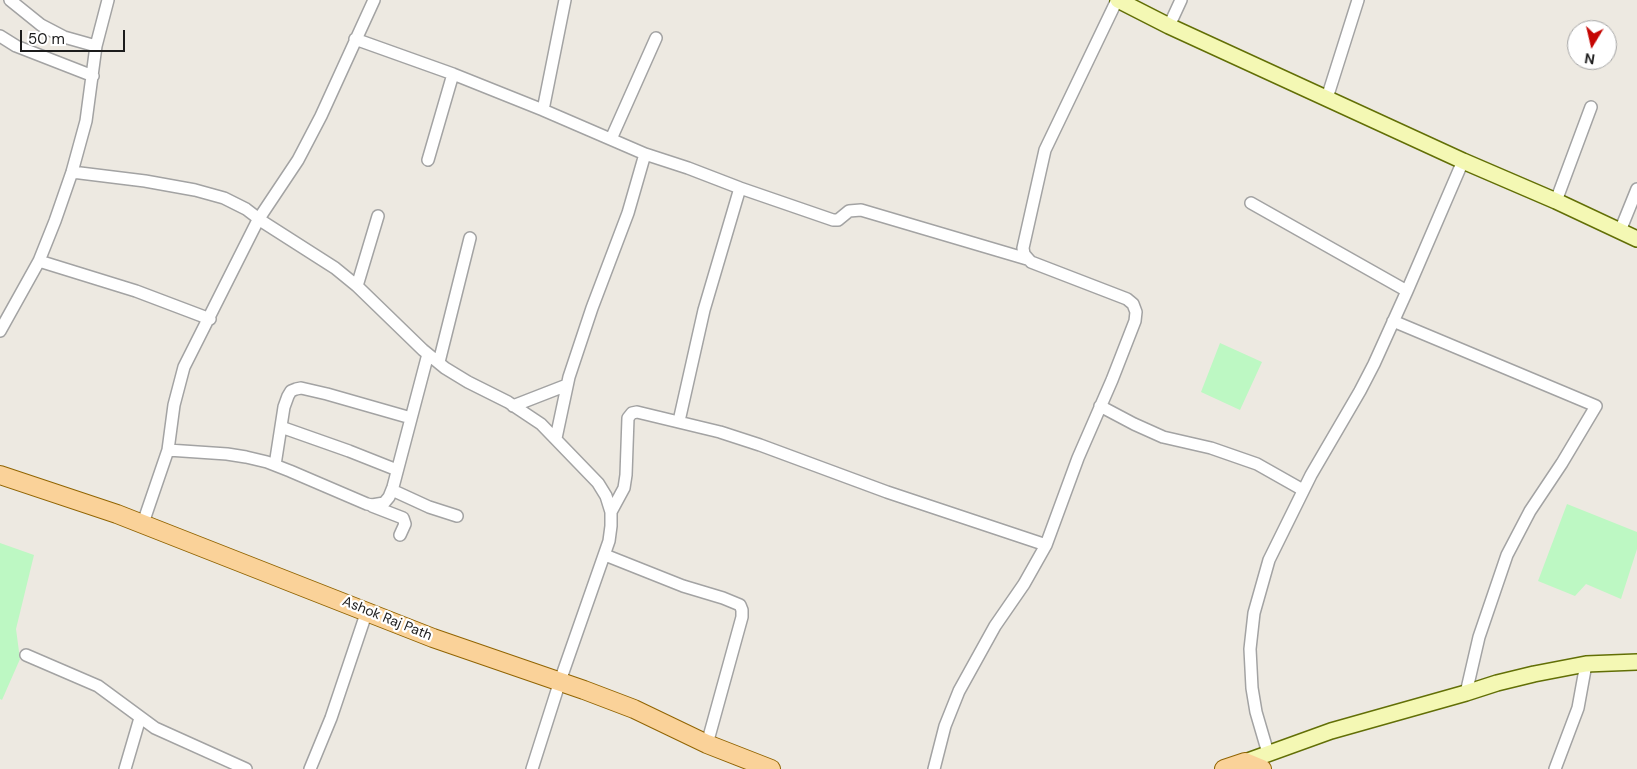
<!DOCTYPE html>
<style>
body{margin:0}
#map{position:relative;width:1637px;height:769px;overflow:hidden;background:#ede9e1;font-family:"DM Sans",sans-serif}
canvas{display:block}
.north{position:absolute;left:1567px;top:20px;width:50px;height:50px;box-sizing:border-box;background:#fff;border:1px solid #a4a4a4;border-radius:50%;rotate:189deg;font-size:14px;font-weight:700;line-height:20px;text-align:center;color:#1c1c1c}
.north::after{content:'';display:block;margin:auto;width:18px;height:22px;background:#c50602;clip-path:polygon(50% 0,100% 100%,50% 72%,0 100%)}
.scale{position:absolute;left:20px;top:30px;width:105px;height:22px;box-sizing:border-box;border:2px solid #1c1c1c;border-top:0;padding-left:6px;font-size:15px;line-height:18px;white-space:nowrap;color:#1c1c1c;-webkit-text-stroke:4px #fff;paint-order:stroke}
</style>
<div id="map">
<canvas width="1637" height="769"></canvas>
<div class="north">N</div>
<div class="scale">50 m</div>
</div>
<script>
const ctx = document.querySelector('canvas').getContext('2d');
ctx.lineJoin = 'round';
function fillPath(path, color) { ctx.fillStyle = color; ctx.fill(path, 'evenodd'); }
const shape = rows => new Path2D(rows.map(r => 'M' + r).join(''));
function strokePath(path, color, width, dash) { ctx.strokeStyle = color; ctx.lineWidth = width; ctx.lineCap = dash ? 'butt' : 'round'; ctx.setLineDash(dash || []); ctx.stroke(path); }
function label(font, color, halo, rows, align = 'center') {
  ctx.font = font + ' "DM Sans",sans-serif'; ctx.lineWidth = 4.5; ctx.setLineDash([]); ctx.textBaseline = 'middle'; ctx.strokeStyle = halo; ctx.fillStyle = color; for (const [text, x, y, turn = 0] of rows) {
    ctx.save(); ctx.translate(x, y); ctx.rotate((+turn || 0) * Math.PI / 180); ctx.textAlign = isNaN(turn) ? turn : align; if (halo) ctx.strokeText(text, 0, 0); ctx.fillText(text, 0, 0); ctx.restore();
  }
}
fillPath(shape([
 [1220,343,1262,362,1240,410,1201,392],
 [1567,504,1637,532,1637,549,1621,599,1586,584,1575,596,1538,581],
 [0,543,34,555,16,629,20,659,2,700,0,699]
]), '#bdf8c3');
const street = shape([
 [10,0,41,25,64,37,96,46],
 [1169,26,1181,0],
 [0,36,16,46,93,76],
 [355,39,453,74,543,110,645,154],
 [1327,98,1358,0],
 [543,110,565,0],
 [611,139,656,38],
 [428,160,453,74],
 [72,172,145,181,195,190,224,198,246,209,263,222,335,268,357,286,423,350,445,368,468,382,508,402,541,424,598,483,606,496,611,512,611,526,609,541,560,681,532,769],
 [1556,201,1591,107],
 [1251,203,1407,291],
 [1620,231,1637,189],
 [39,261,136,291,210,319],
 [357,286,378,216],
 [1393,321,1596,406,1562,463,1530,511,1507,555,1479,637,1466,693],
 [0,331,39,261,55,221,72,172,86,121,96,46,108,0],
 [439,362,470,238],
 [513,406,567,385],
 [1100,406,1134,424,1163,437,1211,448,1257,464,1303,490],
 [679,421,704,310,740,188],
 [281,427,349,451,397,470],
 [556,438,569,377,592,308,628,213,645,154,688,168,740,188,833,220,838,220,849,211,861,210,1027,259],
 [168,450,227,454,246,457,267,462,290,471,367,504,372,505,384,503,389,497,393,487,428,354],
 [275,465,284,407,288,396,291,391,296,389,301,388,327,394,411,418],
 [392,490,429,507,457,516],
 [372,506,403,518,405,524,400,535],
 [611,512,624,488,626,475,628,418,632,413,637,412,720,432,760,445,887,492,1046,545],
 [143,523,168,450,174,405,184,367,258,220,298,160,321,116,374,0],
 [605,555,683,586,723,598,740,605,742,610,742,617,707,744],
 [26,655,98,686,155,728,246,769],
 [1268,753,1256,712,1252,688,1250,649,1254,613,1269,560,1311,475,1360,391,1374,364,1407,291,1463,161],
 [125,769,140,718],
 [310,769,331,718,367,611],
 [934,769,945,726,959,691,995,626,1024,584,1046,545,1078,458,1112,380,1135,321,1136,312,1133,304,1127,299,1031,262,1024,254,1023,248,1045,150,1117,0],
 [1555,769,1578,708,1586,664]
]);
const secondary = shape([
 [1118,0,1169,26,1463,161,1556,201,1637,239],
 [1245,762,1331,731,1466,693,1497,683,1534,674,1586,664,1637,662]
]);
const primary = shape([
 [0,475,117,514,433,638,584,690,634,709,707,744,771,769],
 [1224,769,1245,762,1262,769]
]);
strokePath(street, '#a3a3a3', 14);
strokePath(secondary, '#626f06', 18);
strokePath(primary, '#916402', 20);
strokePath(street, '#fff', 11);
strokePath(secondary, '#f4f8b4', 15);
strokePath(primary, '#fad299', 18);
label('14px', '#1c1c1c', '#fff', [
 ["Ashok Raj Path",387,619,22]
]);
</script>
